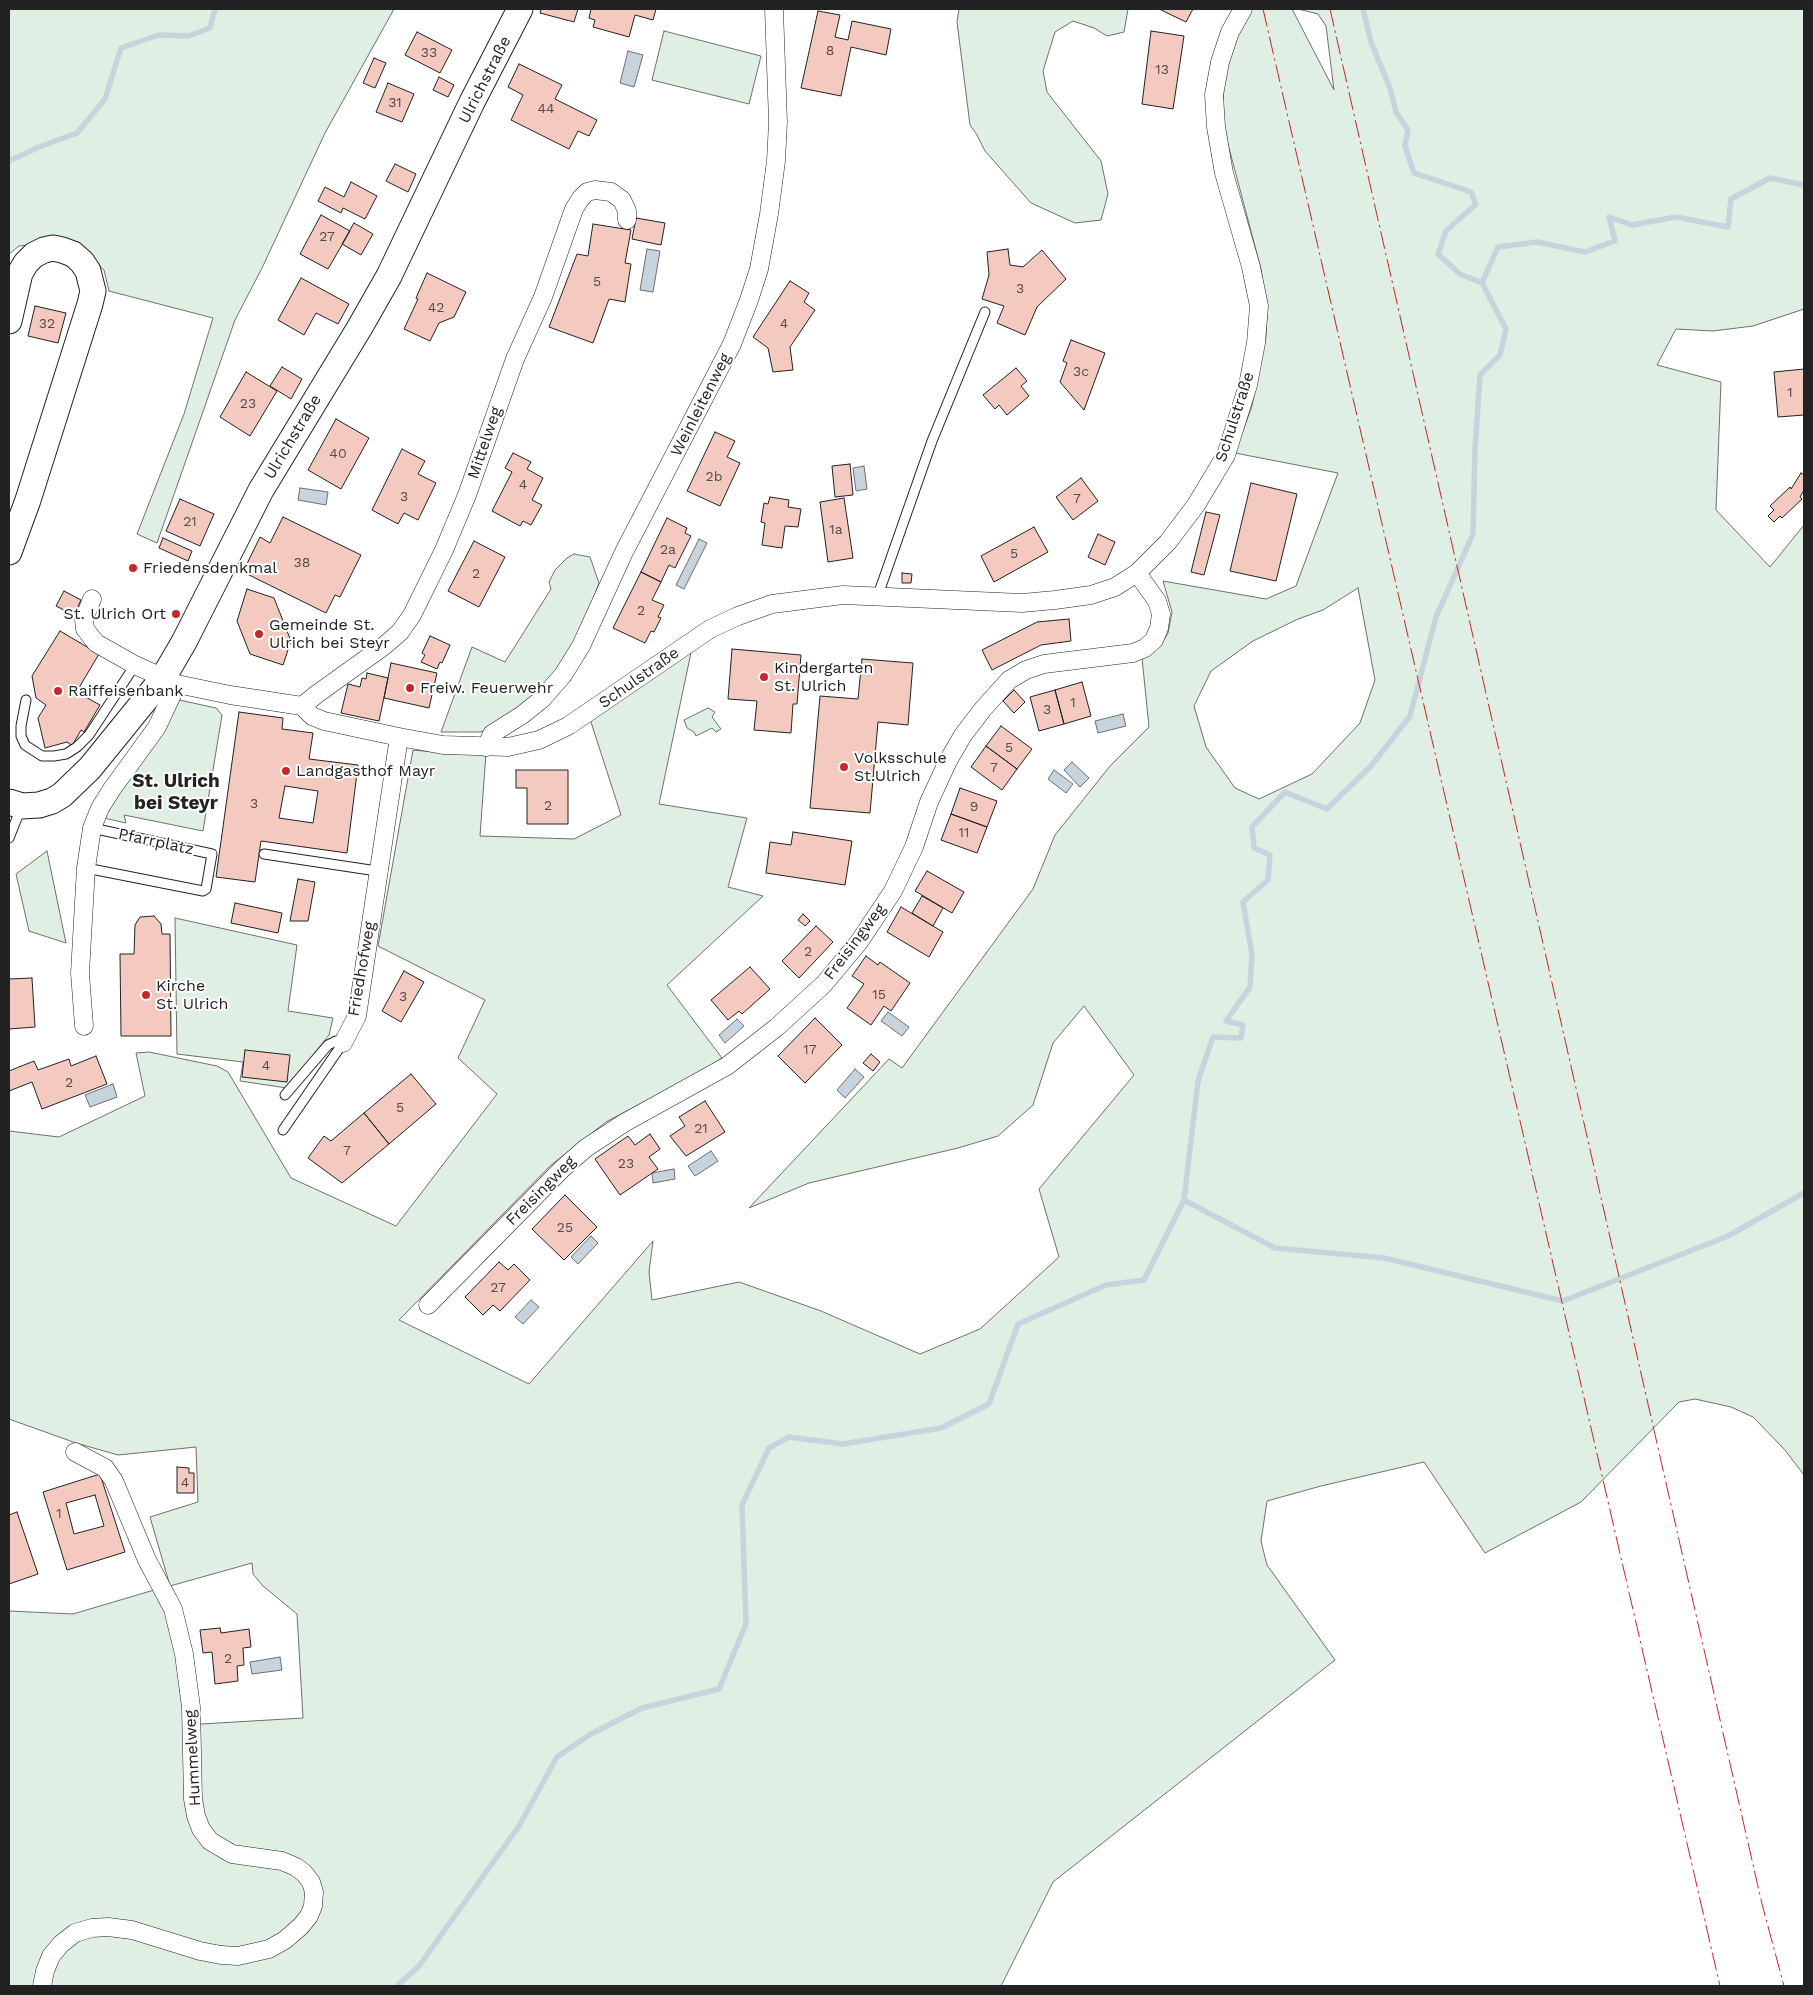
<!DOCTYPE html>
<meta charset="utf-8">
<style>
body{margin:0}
#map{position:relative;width:1813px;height:1995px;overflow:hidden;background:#fff;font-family:"Work Sans",sans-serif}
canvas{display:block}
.frame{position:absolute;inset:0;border:10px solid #222;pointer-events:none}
</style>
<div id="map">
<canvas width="1813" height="1995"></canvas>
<div class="frame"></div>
</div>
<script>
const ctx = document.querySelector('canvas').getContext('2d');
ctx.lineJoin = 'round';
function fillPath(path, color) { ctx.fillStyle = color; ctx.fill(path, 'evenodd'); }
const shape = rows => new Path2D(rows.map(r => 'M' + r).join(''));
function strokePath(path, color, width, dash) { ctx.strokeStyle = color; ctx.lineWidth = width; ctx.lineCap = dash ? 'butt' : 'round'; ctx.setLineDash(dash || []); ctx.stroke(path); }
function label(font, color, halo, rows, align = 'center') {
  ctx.font = font + ' "Work Sans",sans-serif'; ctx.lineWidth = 4; ctx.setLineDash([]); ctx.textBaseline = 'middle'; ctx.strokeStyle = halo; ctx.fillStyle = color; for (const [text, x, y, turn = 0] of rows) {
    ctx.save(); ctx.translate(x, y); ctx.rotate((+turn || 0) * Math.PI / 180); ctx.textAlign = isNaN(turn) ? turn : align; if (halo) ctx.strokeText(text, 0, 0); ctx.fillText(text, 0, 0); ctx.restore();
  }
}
const green = shape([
 [9,9,394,9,325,133,262,268,235,320,157,543,137,534,184,414,213,318,109,291,104,270,89,258,51,243,19,246,9,254,9,9],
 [959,9,1128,9,1124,32,1107,36,1094,28,1073,21,1055,32,1043,71,1047,92,1101,161,1108,194,1101,220,1075,223,1031,203,985,151,977,135,970,125,957,22,959,9],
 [1252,9,1292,9,1334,90,1326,26,1318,14,1298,9,1804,9,1804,309,1753,326,1713,331,1676,329,1657,365,1721,382,1716,510,1770,567,1804,525,1804,1475,1785,1450,1753,1417,1731,1407,1695,1399,1679,1402,1581,1502,1485,1553,1424,1462,1321,1486,1267,1501,1261,1541,1267,1565,1335,1660,1053,1882,1001,1986,9,1986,9,1611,73,1614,154,1590,169,1618,175,1636,184,1725,303,1718,297,1614,263,1586,253,1574,252,1563,170,1586,150,1517,198,1502,196,1447,118,1455,76,1443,9,1419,9,1131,59,1137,145,1096,136,1053,149,1052,217,1066,228,1072,291,1178,396,1226,497,1094,458,1058,485,1000,378,946,413,750,445,753,486,753,480,836,574,839,621,815,590,719,692,648,659,804,747,818,728,887,763,896,667,985,722,1058,704,1070,606,1122,550,1166,399,1320,529,1384,653,1241,649,1272,652,1300,739,1282,821,1311,920,1354,980,1329,1059,1257,1039,1189,1134,1075,1084,1006,1053,1043,1033,1105,998,1136,958,1148,809,1183,749,1208,889,1059,902,1068,1033,889,1055,835,1110,766,1149,727,1142,658,1161,645,1168,633,1172,612,1163,581,1266,599,1296,586,1338,473,1235,453,1252,406,1266,337,1267,312,1261,269,1225,133,1223,107,1224,76,1229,52,1252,9],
 [1358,588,1375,680,1360,723,1312,774,1259,799,1235,788,1206,747,1194,706,1211,671,1253,641,1298,619,1323,610,1358,588],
 [664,31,761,56,749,104,652,80,664,31],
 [574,554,590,557,599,583,584,623,558,675,537,698,492,728,480,732,441,732,472,647,505,662,551,589,549,582,555,570,567,558,574,554],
 [179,700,216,708,222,715,203,831,124,815,126,823,104,818,179,700],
 [708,708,715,712,712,717,721,729,716,732,712,728,696,736,694,732,687,728,684,720,708,708],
 [47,851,66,943,29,931,16,874,47,851],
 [175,918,297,945,288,1011,333,1018,329,1035,287,1088,240,1081,243,1062,177,1054,175,918]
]);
fillPath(green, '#e0efe3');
strokePath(green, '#6f6f6f', 1);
const water = shape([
 [628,51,643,55,634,87,620,83,628,51],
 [647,249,660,251,653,292,640,290,647,249],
 [864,466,867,489,856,491,853,468,864,466],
 [300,488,328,492,326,505,298,500,300,488],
 [699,539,707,543,684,589,676,585,699,539],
 [1123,714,1126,726,1098,733,1095,721,1123,714],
 [1072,762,1089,778,1080,787,1064,770,1072,762],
 [1054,770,1073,784,1066,793,1048,779,1054,770],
 [888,1012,909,1027,902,1036,881,1021,888,1012],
 [737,1019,744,1026,725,1043,719,1035,737,1019],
 [855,1069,864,1077,845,1098,837,1090,855,1069],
 [113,1084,117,1097,90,1107,85,1095,113,1084],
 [711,1151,718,1161,695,1176,688,1166,711,1151],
 [674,1169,675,1179,653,1183,652,1173,674,1169],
 [591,1236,598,1243,578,1264,571,1257,591,1236],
 [531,1300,539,1307,523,1324,515,1317,531,1300],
 [280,1657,282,1670,252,1674,250,1662,280,1657]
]);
fillPath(water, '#c7d3dd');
strokePath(water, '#6f6f6f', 1);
strokePath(shape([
 [9,161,39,147,77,133,105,99,121,48,159,35,188,36,210,28,215,9],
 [1482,283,1498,247,1537,242,1585,252,1615,241,1609,217,1632,225,1676,217,1728,227,1731,199,1770,178,1804,185],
 [1184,1200,1275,1248,1384,1258,1563,1301,1728,1236,1804,1193],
 [397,1986,419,1966,519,1826,557,1757,589,1735,642,1708,719,1689,746,1624,742,1505,769,1448,789,1437,843,1444,941,1428,989,1404,1018,1324,1106,1285,1144,1280,1184,1200,1198,1081,1213,1037,1241,1038,1243,1025,1226,1021,1250,987,1252,955,1243,902,1268,880,1270,855,1254,848,1252,827,1285,792,1327,809,1371,766,1410,716,1436,617,1473,534,1475,449,1480,375,1500,355,1506,329,1482,283,1460,274,1438,254,1446,231,1476,204,1471,192,1414,173,1405,146,1408,130,1396,112,1390,88,1371,42,1363,9]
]), '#c7d3dd', 5.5);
const building = shape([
 [541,9,578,9,574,22,540,13,541,9],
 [591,9,656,9,653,20,635,15,629,37,593,27,595,20,589,18,591,9],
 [1159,9,1193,9,1186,22,1159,9],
 [818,11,840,15,835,37,848,40,852,21,891,29,886,55,851,47,841,96,801,88,818,11],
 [1151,31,1184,36,1173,109,1142,104,1151,31],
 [417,32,452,50,440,73,405,55,417,32],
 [374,58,386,63,375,88,363,83,374,58],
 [519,64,562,85,555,99,597,120,589,136,578,131,569,149,511,120,523,95,508,87,519,64],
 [439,77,454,85,448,97,433,90,439,77],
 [388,83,414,94,402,122,376,112,388,83],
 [395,164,416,174,408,192,386,181,395,164],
 [351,182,377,196,365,219,343,208,341,213,318,201,325,187,344,197,351,182],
 [321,215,350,231,328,269,300,254,321,215],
 [636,218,665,223,661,245,632,239,636,218],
 [354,223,373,234,361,255,342,244,354,223],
 [593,224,631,230,625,263,631,264,625,302,609,299,593,343,549,327,577,254,588,256,593,224],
 [1008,249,1010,265,1023,267,1042,250,1066,279,1037,307,1025,335,997,323,1004,306,982,299,989,275,987,252,1008,249],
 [427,273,466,292,454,317,439,323,430,341,404,329,418,299,416,298,427,273],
 [301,278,349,304,338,324,316,313,304,335,278,320,301,278],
 [790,281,809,293,804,302,815,310,790,347,793,370,773,372,768,348,753,337,790,281],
 [35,306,66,313,58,343,28,336,35,306],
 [1071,340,1105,353,1084,410,1060,382,1067,363,1063,361,1071,340],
 [282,367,302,379,291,399,270,386,282,367],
 [1016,368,1027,381,1021,386,1029,396,1007,415,999,405,995,409,983,395,1016,368],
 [1804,369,1804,415,1778,417,1774,372,1804,369],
 [246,372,277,391,250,436,220,417,246,372],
 [336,419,369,438,341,489,308,470,336,419],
 [715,432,735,441,727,457,740,463,720,506,687,491,715,432],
 [402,449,425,461,418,474,436,483,418,520,404,513,398,524,372,510,402,449],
 [513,453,531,462,527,469,543,478,532,500,542,505,531,525,523,521,520,526,492,511,512,472,505,468,513,453],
 [850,464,853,495,835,497,832,466,850,464],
 [1801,473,1804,475,1804,490,1800,497,1802,499,1782,518,1780,516,1774,522,1768,516,1774,510,1770,506,1790,487,1791,489,1801,473],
 [1081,478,1098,501,1073,520,1056,497,1081,478],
 [1251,483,1297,494,1276,581,1230,571,1251,483],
 [770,497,789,500,788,507,801,509,798,527,785,526,782,548,762,545,765,523,761,522,764,503,768,504,770,497],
 [844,498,853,558,828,562,820,502,844,498],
 [180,499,214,514,200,546,166,531,180,499],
 [1206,512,1220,515,1204,575,1191,572,1206,512],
 [283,517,361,555,340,597,335,595,326,613,243,572,260,537,270,543,283,517],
 [667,518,687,528,685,533,691,536,675,568,669,565,661,582,641,572,667,518],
 [1034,527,1048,552,994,582,981,556,1034,527],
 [1098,534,1115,542,1105,565,1088,557,1098,534],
 [163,538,192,551,188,561,159,548,163,538],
 [474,541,505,557,479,607,448,591,474,541],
 [641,572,661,582,652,600,664,605,658,617,661,618,654,632,651,631,645,643,613,628,641,572],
 [902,573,912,574,911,583,902,583,902,573],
 [247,589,274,598,291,641,283,665,250,654,237,621,247,589],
 [64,591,81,600,74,615,56,606,64,591],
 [1069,619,1071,641,1041,645,992,670,982,650,1037,622,1069,619],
 [60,631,99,654,80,686,82,695,100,705,84,732,81,730,72,746,67,742,45,748,38,718,46,705,36,698,32,676,60,631],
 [430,636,450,645,442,663,440,662,437,669,421,662,425,655,422,653,430,636],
 [732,649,801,655,797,704,793,704,791,733,754,730,757,701,728,699,732,649],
 [862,659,913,663,908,725,878,722,870,813,810,808,820,696,858,699,862,659],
 [391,663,437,673,429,708,384,698,391,663],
 [367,673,388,678,379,721,341,713,348,684,360,687,362,678,366,679,367,673],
 [1082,682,1091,716,1064,724,1055,690,1082,682],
 [1014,690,1025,702,1014,713,1003,701,1014,690],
 [1055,690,1064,724,1039,731,1030,697,1055,690],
 [239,712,283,718,282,729,313,733,309,759,358,765,347,853,261,841,255,882,216,877,239,712],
 [285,786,318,791,313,823,279,818,285,786],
 [1001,726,1032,749,1017,769,986,746,1001,726],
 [986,746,1017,769,1002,790,971,767,986,746],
 [516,770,568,770,568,824,527,824,527,788,516,788,516,770],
 [960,788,997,801,987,827,951,814,960,788],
 [951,814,987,827,977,853,941,840,951,814],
 [793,832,852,841,845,885,766,873,770,842,791,845,793,832],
 [927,871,964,892,952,913,915,891,927,871],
 [298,879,315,882,308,921,290,921,298,879],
 [922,896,943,908,933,926,912,913,922,896],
 [235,903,282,913,278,933,231,923,235,903],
 [901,907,943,932,929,957,887,932,901,907],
 [803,914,810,921,805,926,798,920,803,914],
 [154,916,161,924,162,934,170,934,171,1036,121,1036,120,954,134,954,135,925,140,917,154,916],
 [816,926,833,942,799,978,782,961,816,926],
 [866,956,878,965,880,962,910,983,891,1011,884,1006,871,1025,847,1008,864,984,852,976,866,956],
 [750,967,770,989,742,1014,739,1011,728,1020,711,1000,750,967],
 [404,971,424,982,401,1022,382,1011,404,971],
 [32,978,35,1027,9,1029,9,979,32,978],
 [815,1018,842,1045,805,1083,778,1056,815,1018],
 [245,1050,290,1055,287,1082,242,1077,245,1050],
 [871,1054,880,1062,873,1071,863,1063,871,1054],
 [96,1056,107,1084,42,1109,32,1082,9,1091,9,1071,34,1061,38,1070,69,1059,71,1066,96,1056],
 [411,1074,436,1104,389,1144,364,1113,411,1074],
 [705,1101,725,1132,686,1156,670,1136,685,1126,679,1117,705,1101],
 [364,1113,389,1144,342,1183,308,1158,324,1136,331,1141,364,1113],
 [650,1134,660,1149,649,1157,658,1169,620,1195,595,1159,628,1136,635,1145,650,1134],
 [565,1195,597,1227,564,1260,532,1229,565,1195],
 [499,1262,508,1270,514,1264,530,1280,500,1311,493,1305,483,1315,465,1297,499,1262],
 [177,1467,189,1468,189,1473,194,1473,194,1493,177,1493,177,1467],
 [100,1474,125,1552,67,1570,43,1492,100,1474],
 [95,1495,104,1526,74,1534,66,1503,95,1495],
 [17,1512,38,1574,9,1584,9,1515,17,1512],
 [220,1628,221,1633,249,1629,251,1647,243,1648,244,1665,237,1666,238,1681,215,1684,212,1652,203,1653,200,1630,220,1628]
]);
fillPath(building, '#f3c9c0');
strokePath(building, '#222', 1);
const lane = shape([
 [878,595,932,441,985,312],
 [26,700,21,726,21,736,25,745,42,756,54,756,66,754,77,747,89,735,135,665],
 [9,838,21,808],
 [264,854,377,871],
 [86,868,203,891,206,889,212,854,92,828],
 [283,1130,343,1043,336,1041,328,1045,285,1095]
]);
const street = shape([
 [92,599,84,619,85,629,96,643,135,665,177,684,230,695,302,706,312,716,324,721,399,737,443,745,508,747,539,740,568,726,710,629,738,616,772,604,843,595,1022,603,1055,600,1091,595,1115,587,1137,573,1168,542,1196,505,1226,455,1248,385,1256,343,1259,306,1251,267,1224,173,1216,127,1214,95,1220,62,1230,32,1243,9],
 [302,706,317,694,384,646,400,632,412,615,444,550,467,495,515,359,543,297,574,209,581,198,587,192,595,190,611,192,622,200,627,211,627,220],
 [486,747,492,734,522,715,542,699,563,675,581,646,624,552,732,344,749,300,759,269,769,214,776,161,778,122,774,9],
 [84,1026,80,973,86,868,92,828,100,808,112,789,157,727,177,684],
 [343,1043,357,1016,399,737],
 [428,1305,563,1168,586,1148,624,1123,727,1066,777,1027,824,984,859,942,893,891,914,847,929,802,948,761,963,735,983,709,1009,680,1026,670,1044,664,1133,653,1145,648,1154,640,1159,628,1161,614,1157,601,1137,573],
 [42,1986,45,1971,51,1956,61,1944,75,1933,92,1928,108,1927,132,1930,200,1951,221,1955,238,1956,269,1949,285,1940,301,1926,309,1916,313,1906,314,1892,311,1882,304,1873,296,1867,282,1861,232,1854,210,1841,201,1829,196,1816,193,1799,191,1707,184,1654,173,1609,147,1560,114,1481,105,1468,75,1452]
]);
const secondary = shape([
 [9,321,20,273,26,263,34,255,44,250,53,248,62,250,73,254,82,262,88,271,93,291,90,304,28,500,9,552],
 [9,802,22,806,39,805,52,801,62,795,90,768,163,678,184,642,261,490,360,327,389,276,472,102,520,9]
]);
strokePath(lane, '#222', 11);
strokePath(street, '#222', 19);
strokePath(secondary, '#222', 27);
strokePath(lane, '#fff', 9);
strokePath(street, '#fff', 18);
strokePath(secondary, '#fff', 25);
strokePath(shape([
 [1263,9,1720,1986],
 [1330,9,1762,1904,1784,1986]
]), '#c62828', 1, [18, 4, 2.5, 4]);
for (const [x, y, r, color] of [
 [133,568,5,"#c62828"],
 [176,614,5,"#c62828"],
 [259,634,5,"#c62828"],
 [764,677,5,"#c62828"],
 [410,688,5,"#c62828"],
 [58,691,5,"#c62828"],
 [844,767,5,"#c62828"],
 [286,771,5,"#c62828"],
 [146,995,5,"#c62828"]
]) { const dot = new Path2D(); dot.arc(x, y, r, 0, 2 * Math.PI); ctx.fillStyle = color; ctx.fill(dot); strokePath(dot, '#fff', 2); }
label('14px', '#564c4a', null, [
 ["8",830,51],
 ["33",429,53],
 ["13",1162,70],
 ["31",395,103],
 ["44",546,109],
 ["27",327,237],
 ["5",597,282],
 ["3",1020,289],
 ["42",436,308],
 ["32",47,324],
 ["4",784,324],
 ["3c",1081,372],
 ["1",1790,393],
 ["23",248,404],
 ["40",338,454],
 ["2b",714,477],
 ["4",523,485],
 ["3",404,497],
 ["7",1077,499],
 ["21",190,522],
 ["1a",836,530],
 ["2a",668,550],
 ["5",1014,554],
 ["38",302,563],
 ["2",476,574],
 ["2",641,611],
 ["1",1073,703],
 ["3",1047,710],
 ["5",1009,748],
 ["7",994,768],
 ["3",254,804],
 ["2",548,806],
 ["9",974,807],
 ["11",964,833],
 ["2",808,952],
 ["15",879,995],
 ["3",403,997],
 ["17",810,1050],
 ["4",266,1066],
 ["2",69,1083],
 ["5",400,1108],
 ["21",701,1129],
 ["7",347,1151],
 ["23",626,1164],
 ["25",565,1228],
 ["27",498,1288],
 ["4",185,1483],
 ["1",59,1514],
 ["2",228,1659]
]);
label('16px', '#222', '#fff', [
 ["Ulrichstraße",485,80,-63],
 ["Weinleitenweg",701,405,-63],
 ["Schulstraße",1235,417,-72],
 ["Ulrichstraße",293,437,-59],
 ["Mittelweg",485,443,-71],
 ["Schulstraße",639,678,-35],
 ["Pfarrplatz",156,842,12],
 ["Freisingweg",855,942,-53],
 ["Friedhofweg",362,969,-80],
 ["Freisingweg",541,1191,-45],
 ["Hummelweg",193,1758,-93]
]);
label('16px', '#222', '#fff', [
 ["Friedensdenkmal",143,568],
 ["St. Ulrich Ort",166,614,"right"],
 ["Gemeinde St.",269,625],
 ["Ulrich bei Steyr",269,643],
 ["Kindergarten",774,668],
 ["St. Ulrich",774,686],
 ["Freiw. Feuerwehr",420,688],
 ["Raiffeisenbank",68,691],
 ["Volksschule",854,758],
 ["St.Ulrich",854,776],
 ["Landgasthof Mayr",296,771],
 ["Kirche",156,986],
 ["St. Ulrich",156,1004]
], 'left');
label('bold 19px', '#222', '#fff', [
 ["St. Ulrich",176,781],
 ["bei Steyr",176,803]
]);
</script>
